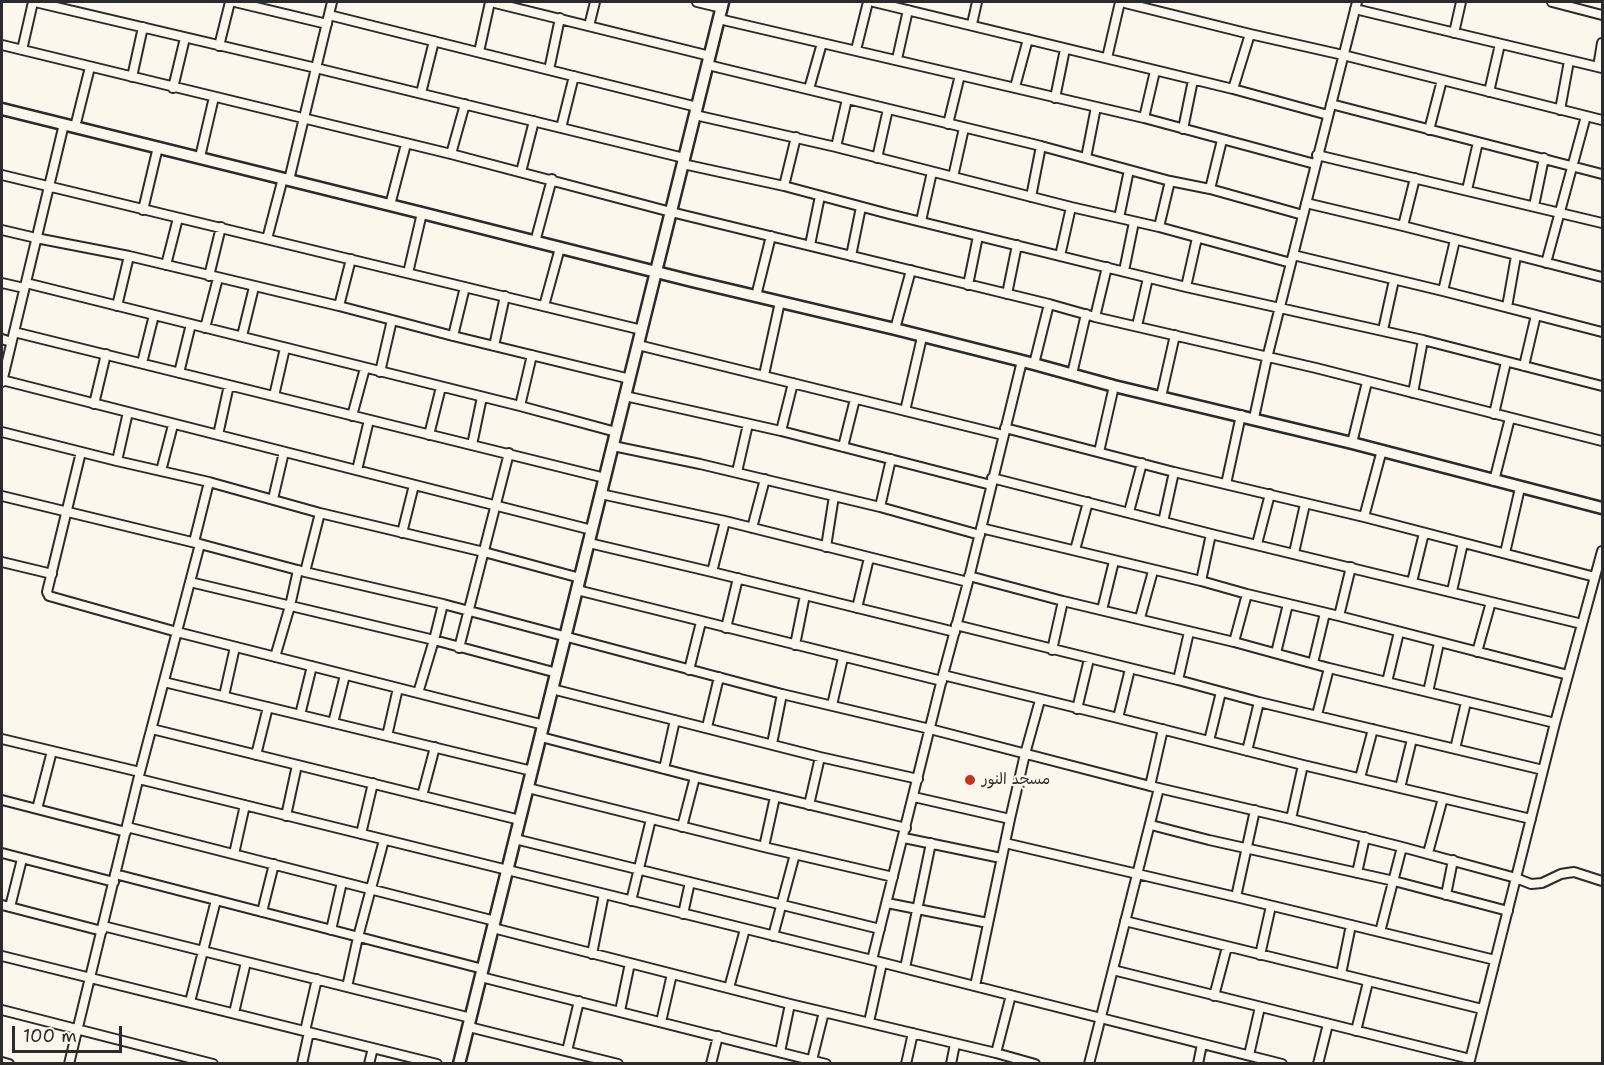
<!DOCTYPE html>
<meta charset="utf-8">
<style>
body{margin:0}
#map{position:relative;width:1604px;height:1065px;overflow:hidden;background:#fbf7ec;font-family:"Shantell Sans",sans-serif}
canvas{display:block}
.frame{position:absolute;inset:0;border:3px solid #2b2b2b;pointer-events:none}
.scale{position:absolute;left:12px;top:1026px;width:110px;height:27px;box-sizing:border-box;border:3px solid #2b2b2b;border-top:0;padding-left:8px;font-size:18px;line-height:21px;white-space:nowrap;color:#2b2b2b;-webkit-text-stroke:4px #fbf7ec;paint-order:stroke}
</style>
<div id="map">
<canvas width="1604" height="1065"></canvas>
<div class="frame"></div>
<div class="scale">100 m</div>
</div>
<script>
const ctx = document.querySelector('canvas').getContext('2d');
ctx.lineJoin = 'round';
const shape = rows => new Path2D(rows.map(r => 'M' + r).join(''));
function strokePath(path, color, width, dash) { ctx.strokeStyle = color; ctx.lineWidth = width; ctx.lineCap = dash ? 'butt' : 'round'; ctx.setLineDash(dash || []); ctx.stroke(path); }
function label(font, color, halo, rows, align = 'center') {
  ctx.font = font + ' "Shantell Sans","Playpen Sans Arabic",sans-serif'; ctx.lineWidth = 4.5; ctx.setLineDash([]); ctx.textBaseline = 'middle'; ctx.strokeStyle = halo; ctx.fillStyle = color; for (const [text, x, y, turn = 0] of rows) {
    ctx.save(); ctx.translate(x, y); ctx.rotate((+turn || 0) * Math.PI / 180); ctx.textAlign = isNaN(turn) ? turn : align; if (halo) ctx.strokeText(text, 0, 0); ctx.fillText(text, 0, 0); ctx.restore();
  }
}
const minor = shape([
 [35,2,316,68,684,158],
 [235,2,327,24],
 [491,2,710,56],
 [697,2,722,8],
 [874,2,1233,89,1328,115],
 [1121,2,1250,34,1343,55,1602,120],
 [1552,2,1602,15],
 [1355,9,1602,68],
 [329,15,697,107],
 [719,19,1144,118,1315,164],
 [972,24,977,2],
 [589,26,595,2],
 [1454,33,1461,2],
 [2,45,451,154,671,212,1049,304,1095,317,1316,368,1602,441],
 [219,46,230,2],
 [22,50,33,2],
 [856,50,868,2],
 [479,52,490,2],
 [1107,58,1120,2],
 [897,59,908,10],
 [708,65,1041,146,1170,181,1210,189,1303,215],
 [1598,67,1602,43],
 [549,70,560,18],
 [132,77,143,27],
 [1015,87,1028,39],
 [173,88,185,38],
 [809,89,822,43],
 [1233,89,1250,34],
 [1489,92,1500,44],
 [421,93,434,41],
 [1055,98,1065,49],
 [1331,104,1602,174],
 [1560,110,1569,61],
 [695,115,836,147,1071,207,1159,227,1291,263],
 [1144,118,1155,71],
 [948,124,960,75],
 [75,127,90,67],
 [561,128,574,76],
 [1183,129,1193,80],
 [1429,130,1442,80],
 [836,147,847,99],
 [451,154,465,104],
 [1317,155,1602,223],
 [200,157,214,97],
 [877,158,888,109],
 [1086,158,1096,107],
 [683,164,784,186,889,214,1186,287,1423,340,1602,386],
 [521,172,534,121],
 [2,175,642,330],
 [953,177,964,128],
 [289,180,332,2],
 [784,186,796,137],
 [1210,189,1222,140],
 [1467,190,1478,142],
 [1031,197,1041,146],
 [1306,203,1403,226,1602,277],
 [390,205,406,144],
 [1534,206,1544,158],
 [143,210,158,147],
 [1119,218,1129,170],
 [921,221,932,172],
 [1403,226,1415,178],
 [1159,227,1170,181],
 [2,230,36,238,129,256,339,306,453,336,630,379],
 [267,239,283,178],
 [535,242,552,179],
 [810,245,820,196],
 [1293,255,1443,291,1602,332],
 [851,256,861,207],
 [1060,256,1071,207],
 [1546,263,1586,116],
 [166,265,178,218],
 [1124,271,1134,222],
 [408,273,422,213],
 [209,276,221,227],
 [2,283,24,288],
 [26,283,520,406,616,432],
 [968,285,978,236],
 [1186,287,1197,238],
 [1443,291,1455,240],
 [1007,294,1017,245],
 [756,296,771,236],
 [117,306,129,256],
 [339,306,351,259],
 [544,306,560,248],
 [1507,307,1516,256],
 [1095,317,1107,267],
 [1137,326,1148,278],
 [205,328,218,278],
 [895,329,911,270],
 [1383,330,1394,280],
 [14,332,605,478],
 [242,336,254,287],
 [453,336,465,287],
 [2,339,11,342],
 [638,345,1003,435],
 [494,346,505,296],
 [142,363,154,315],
 [1034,364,1049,304],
 [1524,366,1536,315],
 [380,372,392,320],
 [179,373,191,324],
 [1072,374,1086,314],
 [764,375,780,302],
 [2,380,592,530],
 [2,382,64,124],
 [1413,393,1423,340],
 [274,396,285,348],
 [625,396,781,431,991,485],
 [1161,397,1175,335],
 [94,404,106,354],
 [520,406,532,355],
 [905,411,922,337],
 [1494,414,1506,362],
 [352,416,365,368],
 [1254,418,1267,358,1357,2],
 [1005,428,1174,472,1364,517,1595,577],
 [781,431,793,383],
 [2,432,117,461,209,482,320,513,484,552,580,578],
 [218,435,229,385],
 [429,435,441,387],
 [1352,443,1367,382],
 [472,445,482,397],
 [613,446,700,464,880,507,980,535],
 [843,447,855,399],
 [81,452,47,592,49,596,177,632,544,725],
 [1099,452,1114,386],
 [117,461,128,412],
 [357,470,369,420],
 [161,471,173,425],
 [737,472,748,424],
 [992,478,1211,534,1582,624],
 [1494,481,1510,418],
 [1226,484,1241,415],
 [601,494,725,521,968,582],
 [2,496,200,544,305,572,443,604,782,694,930,729,1150,786,1291,819,1402,847,1516,878,1531,884,1542,883,1561,874,1567,873,1574,872,1602,881],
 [273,499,284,452],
 [880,507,891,459],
 [1129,512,1142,463],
 [1364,517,1382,450],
 [1163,522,1174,472],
 [752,528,765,479],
 [981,528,1201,581,1247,594,1339,616,1568,675],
 [402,533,414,485],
 [194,542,209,482],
 [589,543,712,572,955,632],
 [1257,544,1270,494],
 [826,547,834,496],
 [1075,550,1088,502],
 [1294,553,1305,504],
 [1505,553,1520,488],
 [2,562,52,574],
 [305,572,320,513],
 [712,572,725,521],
 [969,576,1063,601,1234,642,1329,668,1555,723],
 [1201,581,1211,534],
 [190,582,434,640,557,673],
 [1412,582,1424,533],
 [577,590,942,681],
 [1452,591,1463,543],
 [857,608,869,558],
 [1102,610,1114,561],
 [1339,616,1351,567],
 [1140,618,1153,571],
 [956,625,1178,680,1259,702,1543,770],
 [726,628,738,578],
 [1234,642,1247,594],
 [795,645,805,595],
 [459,648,509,453],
 [1052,650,1063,601],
 [1477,652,1491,602],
 [1276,653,1288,604],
 [275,657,290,606,298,570],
 [1313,663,1325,613],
 [689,670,701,622],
 [943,675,1118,718,1303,765,1531,819],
 [1178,680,1189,632],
 [164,682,532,771],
 [1387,682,1399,632],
 [552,689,820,757,918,779],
 [1428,692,1439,643],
 [418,693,434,640,443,604],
 [224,696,235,647],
 [832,705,843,658],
 [1077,709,1089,659],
 [300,715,312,666],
 [1317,715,1329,668],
 [1118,718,1130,669],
 [333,723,345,675],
 [707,727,719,677],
 [152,729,520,820],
 [387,736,398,688],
 [541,737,695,777,906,828],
 [2,739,140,772],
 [1209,741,1221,692],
 [772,744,782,694],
 [1455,749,1466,702],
 [1247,751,1259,702],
 [256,755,268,707],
 [664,769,675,720],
 [1360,778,1373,729],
 [139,779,872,960,1282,1064],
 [1150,786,1163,729],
 [528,788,764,847,893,877],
 [1400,788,1412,739],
 [422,796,435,747],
 [914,797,1010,819],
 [2,800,126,832],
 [809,805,820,757],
 [37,809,52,751],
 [286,816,297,765],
 [1291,819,1303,765],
 [1151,825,1209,840,1394,881,1508,911],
 [127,827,495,921],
 [682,827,695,777],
 [361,834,373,783],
 [904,838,1001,858],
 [515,839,880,929],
 [1005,843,1236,897,1495,960],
 [764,847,775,797],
 [2,853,114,882],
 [1428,853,1443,798],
 [234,854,245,805],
 [1357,873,1365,837],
 [115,874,483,969],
 [1446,895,1453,860],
 [1236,897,1255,810],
 [631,901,651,819],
 [887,903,988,923],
 [2,905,102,931],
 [10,907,22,859],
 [262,912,274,864],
 [683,914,690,882],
 [1125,921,1482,1009],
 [103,926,471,1018],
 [493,928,790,1004,996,1053,1035,1064],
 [331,930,342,882],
 [1380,932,1402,847],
 [773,936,795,854],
 [592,954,604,894],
 [1260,955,1271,906],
 [2,956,437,1064],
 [872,960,943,675,968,582,1022,361],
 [905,968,931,843],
 [1113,970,1470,1059],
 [1341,974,1351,925],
 [481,977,826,1064],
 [975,986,1010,819,1025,754,1040,700],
 [347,987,358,937,384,840],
 [729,988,745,929],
 [1214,996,1227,947],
 [190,1002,216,900],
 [2,1010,213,1064],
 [620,1011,630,963],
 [234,1013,246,962],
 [661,1022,672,974],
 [869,1022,882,963],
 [469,1027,618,1064],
 [305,1031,317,979],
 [1356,1031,1368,982],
 [567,1051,579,1001],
 [780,1052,790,1004],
 [996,1053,1011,995],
 [1249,1055,1260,1007],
 [812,1060,824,1012],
 [2,1062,9,1064],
 [69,1064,140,772,200,544],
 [302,1064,309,1032],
 [369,1064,373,1048],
 [711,1064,718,1036],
 [906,1064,913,1033],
 [951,1064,955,1044],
 [1089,1064,1159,788],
 [1198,1064,1202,1044],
 [1318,1064,1328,1024],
 [1469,1064,1555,723,1602,551]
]);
const tertiary = shape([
 [2,109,422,213,692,281,895,329,1034,364,1114,386,1352,443,1602,508],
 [459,1064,723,2]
]);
strokePath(minor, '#2b2b2b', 12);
strokePath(tertiary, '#2b2b2b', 15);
strokePath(minor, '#fbf7ec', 8);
strokePath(tertiary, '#fbf7ec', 10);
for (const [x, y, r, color] of [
 [970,780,6,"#c8321e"]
]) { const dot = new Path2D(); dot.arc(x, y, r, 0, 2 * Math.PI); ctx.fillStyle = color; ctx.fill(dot); strokePath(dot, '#fbf7ec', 2); }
label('15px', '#2b2b2b', '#fbf7ec', [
 ["مسجد النور",982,780]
], 'left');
</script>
